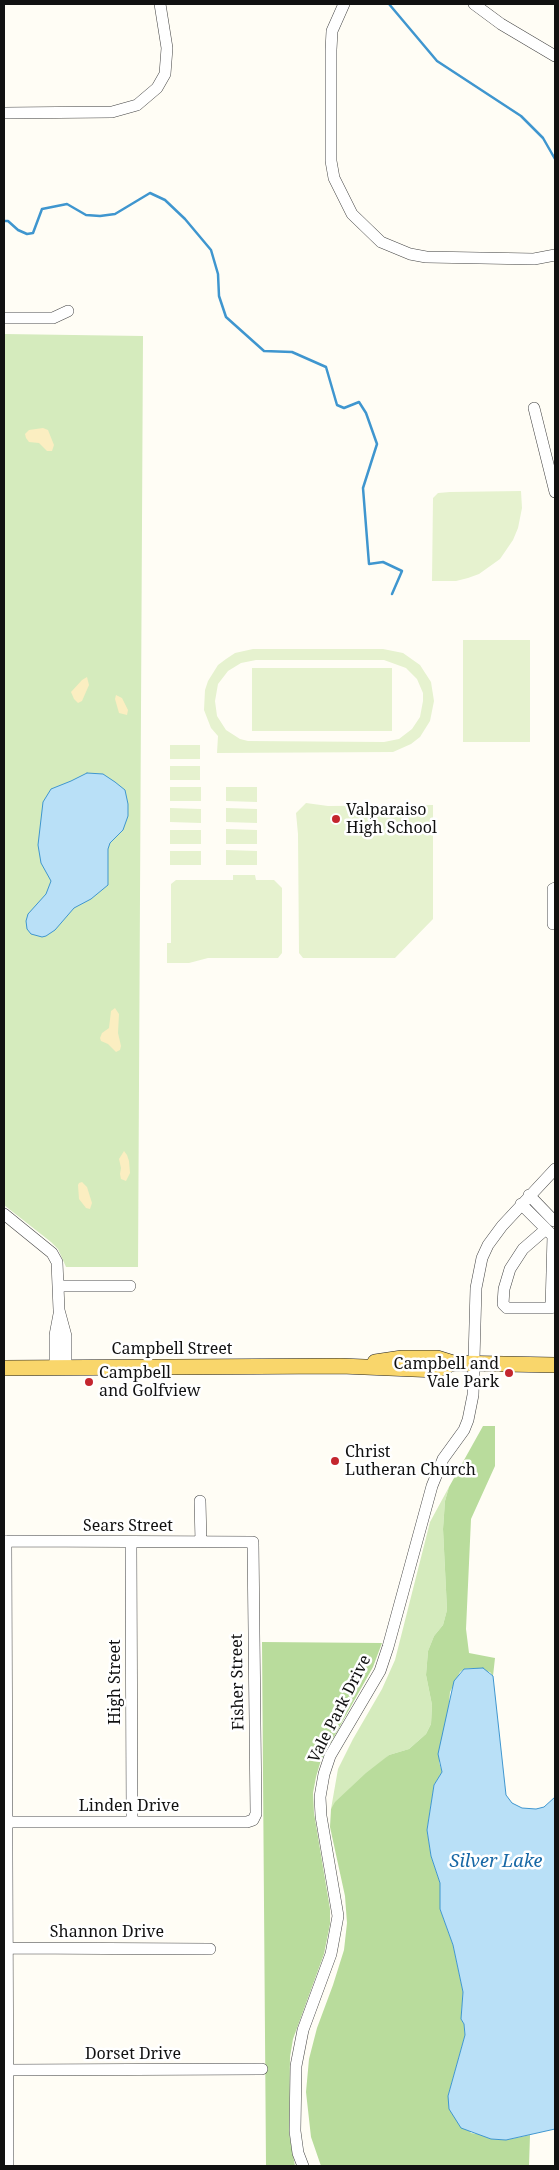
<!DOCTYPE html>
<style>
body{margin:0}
#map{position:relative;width:559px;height:2170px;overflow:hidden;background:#fffdf5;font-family:"Noto Serif",serif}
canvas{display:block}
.frame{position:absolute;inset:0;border:5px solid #111;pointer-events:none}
</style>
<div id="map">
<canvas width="559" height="2170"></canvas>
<div class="frame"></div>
</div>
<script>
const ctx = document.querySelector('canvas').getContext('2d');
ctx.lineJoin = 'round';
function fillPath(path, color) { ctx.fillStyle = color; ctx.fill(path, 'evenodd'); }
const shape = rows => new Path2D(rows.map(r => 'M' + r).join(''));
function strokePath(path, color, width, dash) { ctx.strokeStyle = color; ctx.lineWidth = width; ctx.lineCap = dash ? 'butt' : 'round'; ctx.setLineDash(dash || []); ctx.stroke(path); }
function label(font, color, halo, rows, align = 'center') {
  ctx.font = font + ' "Noto Serif",serif'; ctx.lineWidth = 5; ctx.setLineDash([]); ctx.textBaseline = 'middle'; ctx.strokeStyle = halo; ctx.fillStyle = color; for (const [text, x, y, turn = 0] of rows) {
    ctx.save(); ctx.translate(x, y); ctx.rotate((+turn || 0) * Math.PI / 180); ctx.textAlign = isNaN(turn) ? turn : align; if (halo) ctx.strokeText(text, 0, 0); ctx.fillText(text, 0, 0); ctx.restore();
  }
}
fillPath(shape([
 [4,334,143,336,138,1267,66,1267,58,1249,51,1242,4,1205],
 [449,1487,445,1501,443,1529,447,1610,443,1625,434,1636,428,1651,426,1675,432,1705,431,1724,426,1734,409,1749,389,1755,331,1809,338,1769,353,1739,382,1689,395,1660,430,1522]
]), '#d5ebbd');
fillPath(shape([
 [483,1426,495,1426,495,1466,471,1519,466,1629,469,1653,495,1658,493,1676,490,1672,473,1668,464,1669,460,1672,450,1692,448,1715,439,1762,442,1772,434,1785,427,1830,431,1856,440,1883,440,1909,453,1945,463,1992,461,2019,464,2024,465,2035,448,2096,471,2133,484,2135,491,2139,506,2140,530,2135,529,2166,321,2166,311,2137,306,2092,309,2059,317,2028,333,1985,344,1950,347,1923,345,1896,330,1827,331,1809,335,1802,366,1773,389,1755,409,1749,426,1734,431,1724,432,1705,426,1675,428,1651,434,1636,443,1625,447,1610,443,1529,445,1501,449,1487],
 [262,1642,382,1643,373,1667,321,1760,316,1777,313,1793,314,1813,330,1909,330,1924,324,1954,293,2039,290,2057,289,2133,295,2166,266,2166]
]), '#b9dc9c');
fillPath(shape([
 [43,428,48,430,54,445,52,451,47,451,39,443,29,442,26,438,25,434,29,430],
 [87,677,89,685,82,701,78,703,74,699,71,692,82,680],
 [116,695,122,698,128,710,127,715,119,713,115,699],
 [115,1008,119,1014,118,1033,121,1046,120,1050,116,1052,108,1044,101,1041,100,1038,102,1033,109,1028,111,1011],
 [124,1151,127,1155,129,1161,130,1173,126,1181,121,1179,120,1174,121,1168,119,1159],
 [82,1182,87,1187,92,1203,90,1209,86,1208,79,1199,78,1185,79,1183]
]), '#fbeec1');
fillPath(shape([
 [521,491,522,508,518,528,513,540,500,559,479,574,468,578,456,581,432,581,433,498,438,493,450,492],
 [463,640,530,640,530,742,463,742],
 [253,649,383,649,403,653,420,665,431,682,434,701,430,721,420,737,411,744,393,752,217,753,218,736,211,728,204,710,205,690,208,681,218,665,226,659,235,653],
 [384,660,406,668,417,679,423,693,423,701,420,717,412,729,399,739,384,742,248,741,240,739,226,730,217,716,215,701,218,684,228,671,241,663,256,660],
 [252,668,392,668,392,731,252,731],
 [170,745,200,745,200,759,170,759],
 [170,766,200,766,200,780,170,780],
 [170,787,201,787,201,801,170,801],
 [226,787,257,787,257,802,226,801],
 [306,803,328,806,433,805,433,919,395,958,303,958,299,953,298,834,296,813],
 [170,808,201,809,201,823,170,822],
 [226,808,257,809,257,823,226,822],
 [226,829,257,830,257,844,226,844],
 [170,830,201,830,201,844,170,844],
 [226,850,257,851,257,865,226,865],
 [170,851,201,851,201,865,170,865],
 [233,875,255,875,256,880,274,880,282,888,282,953,278,958,208,958,189,963,167,963,167,943,171,943,171,884,176,880,233,880]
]), '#e6f2cf');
const water = shape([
 [87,773,103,774,115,782,125,790,128,804,128,816,123,830,110,843,108,849,108,885,91,899,74,908,55,930,46,936,42,937,31,934,27,929,26,921,28,914,46,894,51,881,41,863,38,845,43,802,51,789,71,781,87,773],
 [483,1668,493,1676,506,1795,512,1803,522,1808,536,1809,544,1807,555,1797,555,2129,506,2140,491,2139,461,2128,449,2109,448,2096,465,2035,464,2024,461,2019,463,1992,453,1945,440,1909,440,1883,431,1856,427,1830,434,1785,442,1772,438,1754,454,1681,464,1669,483,1668]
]);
fillPath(water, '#b9e0f7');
strokePath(water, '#3f96cf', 1);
strokePath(shape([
 [389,4,437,61,521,116,543,138,555,159],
 [4,221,8,221,18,230,27,234,33,233,42,209,67,204,86,215,100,216,115,214,150,193,165,200,185,219,211,250,218,274,219,296,226,317,264,351,292,352,326,367,337,405,344,408,359,402,366,413,377,444,363,488,369,564,383,562,402,571,392,594]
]), '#3f96cf', 2.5);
const minor = shape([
 [344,4,332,31,331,50,331,161,334,178,352,214,381,242,410,254,426,257,534,259,555,255],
 [474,4,501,24,555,56],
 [4,113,112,112,137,105,157,88,165,74,167,48,160,4],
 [4,318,53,318,68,311],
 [534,408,555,492],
 [555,888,553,889,553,924,555,924],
 [529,1195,554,1221],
 [521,1204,553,1236,551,1308,507,1308,503,1304,504,1289,510,1269,523,1249,546,1229],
 [4,1214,52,1253,57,1262,59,1310,66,1336,66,1367],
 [59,1286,130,1286],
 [55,1367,55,1335,59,1314],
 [200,1501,201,1542],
 [4,1541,253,1542,256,1814,253,1820,247,1822,4,1822],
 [6,1541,8,2166],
 [131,1542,132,1822],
 [4,1948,210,1949],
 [4,2070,262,2069],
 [303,2166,298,2153,295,2131,296,2066,303,2030,331,1954,338,1916,321,1816,320,1797,324,1774,330,1756,380,1671,388,1647,432,1486,443,1459,464,1430,468,1420,473,1395,476,1288,482,1258,488,1245,502,1226,555,1169]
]);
const major = shape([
 [375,1362,402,1358,437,1358,453,1363,555,1365],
 [4,1368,341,1366,437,1370,453,1363]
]);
strokePath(minor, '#444', 12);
strokePath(major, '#222', 16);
strokePath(minor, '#fff', 11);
strokePath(major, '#f9d66b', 15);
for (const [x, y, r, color] of [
 [336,819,5,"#c4262e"],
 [509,1373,5,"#c4262e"],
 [89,1382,5,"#c4262e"],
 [335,1461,5,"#c4262e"]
]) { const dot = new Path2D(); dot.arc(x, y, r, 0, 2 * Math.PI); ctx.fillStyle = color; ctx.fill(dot); strokePath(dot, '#fff', 2); }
label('16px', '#111', '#fff', [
 ["Valparaiso",346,810],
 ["High School",346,828],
 ["Campbell and",499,1364,"right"],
 ["Vale Park",499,1382,"right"],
 ["Campbell",99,1373],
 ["and Golfview",99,1391],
 ["Christ",345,1452],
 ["Lutheran Church",345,1470]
], 'left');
label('16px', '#111', '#fff', [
 ["Campbell Street",172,1349],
 ["Sears Street",128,1526],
 ["High Street",115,1682,-90],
 ["Fisher Street",238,1682,-91],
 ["Vale Park Drive",340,1709,-63],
 ["Linden Drive",129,1806],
 ["Shannon Drive",107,1932],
 ["Dorset Drive",133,2054]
]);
label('italic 18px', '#1768a6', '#fff', [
 ["Silver Lake",496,1862]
]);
</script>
